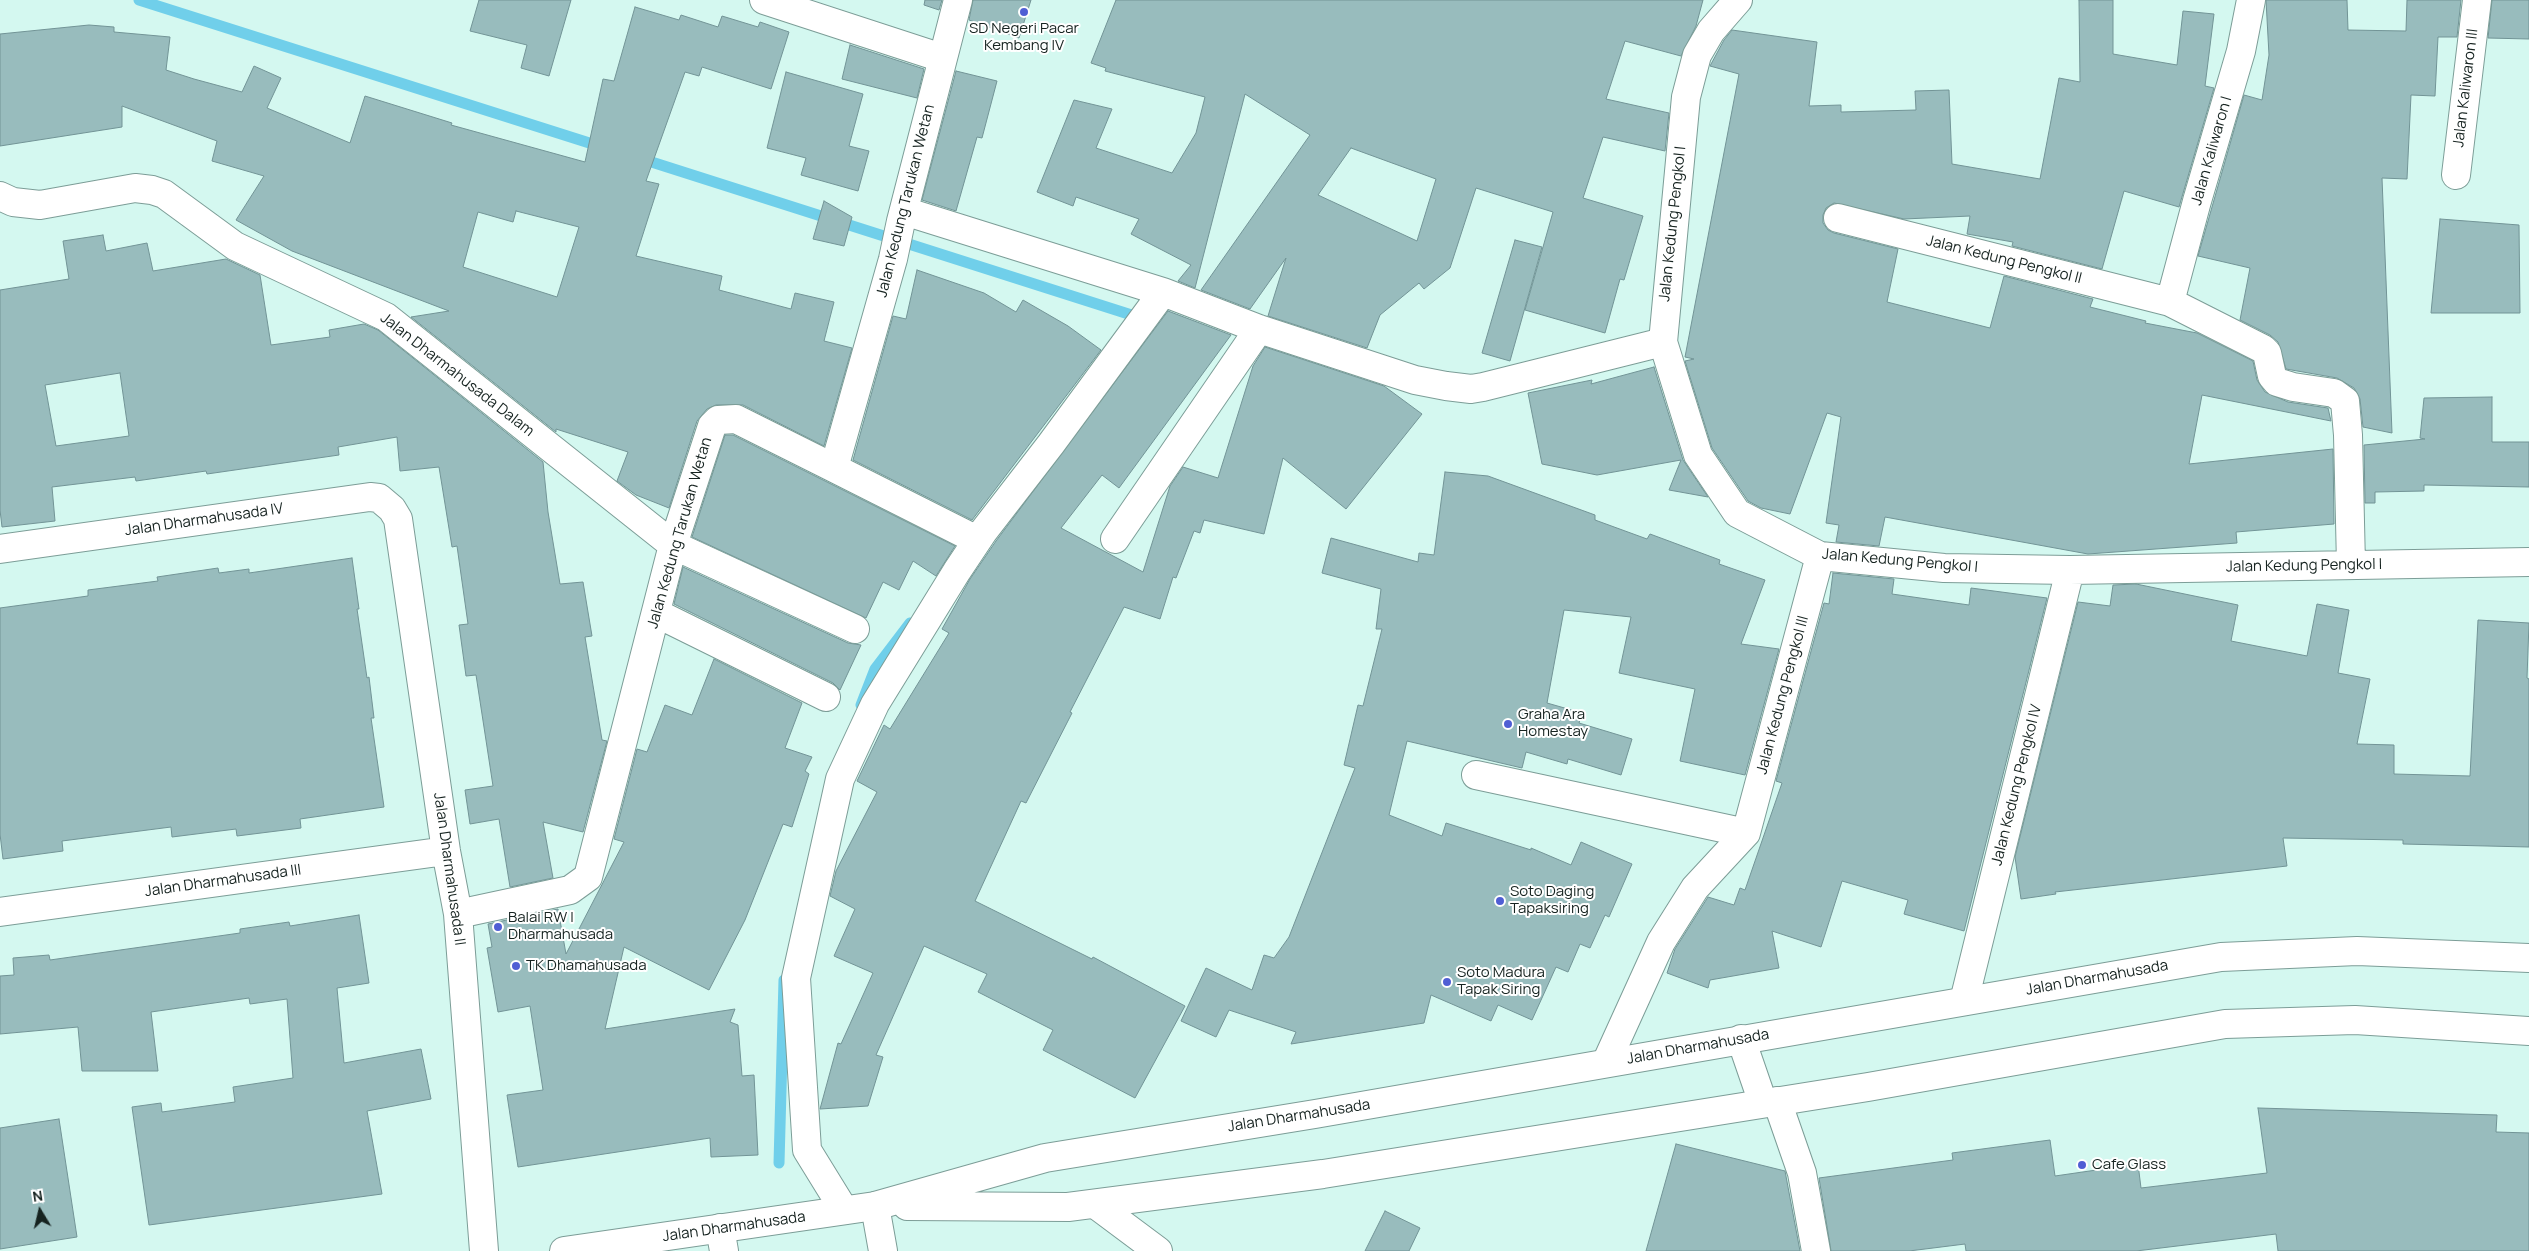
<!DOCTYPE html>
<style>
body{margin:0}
#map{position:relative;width:2529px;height:1251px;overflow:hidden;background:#d4f8f0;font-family:Manrope,sans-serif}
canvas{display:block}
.north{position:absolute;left:15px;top:1186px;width:50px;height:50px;-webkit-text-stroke:4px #fff;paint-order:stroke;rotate:351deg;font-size:14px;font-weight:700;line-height:20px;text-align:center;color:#162320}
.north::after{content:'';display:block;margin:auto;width:18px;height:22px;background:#162320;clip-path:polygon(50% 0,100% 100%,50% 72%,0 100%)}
</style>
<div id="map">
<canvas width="2529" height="1251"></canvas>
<div class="north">N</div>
</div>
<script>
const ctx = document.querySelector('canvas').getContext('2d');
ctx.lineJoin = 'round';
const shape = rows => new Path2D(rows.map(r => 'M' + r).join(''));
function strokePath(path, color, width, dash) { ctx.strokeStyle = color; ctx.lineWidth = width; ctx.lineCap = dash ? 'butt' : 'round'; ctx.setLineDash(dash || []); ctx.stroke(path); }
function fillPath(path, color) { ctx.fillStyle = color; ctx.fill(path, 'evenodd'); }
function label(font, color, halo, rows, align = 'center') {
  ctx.font = font + ' Manrope,sans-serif'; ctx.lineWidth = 4; ctx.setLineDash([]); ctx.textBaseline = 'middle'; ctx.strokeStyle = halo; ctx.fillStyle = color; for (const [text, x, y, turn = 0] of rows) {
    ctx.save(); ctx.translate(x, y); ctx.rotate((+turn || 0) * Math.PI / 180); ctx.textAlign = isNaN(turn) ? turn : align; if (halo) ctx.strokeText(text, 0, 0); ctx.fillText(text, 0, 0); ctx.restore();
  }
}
strokePath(shape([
 [139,0,602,147],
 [639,158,1141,318,1140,319],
 [861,705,875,669,910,623],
 [779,1163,784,980]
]), '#70cfea', 11);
const building = shape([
 [479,0,571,0,549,76,521,68,527,45,470,31,479,0],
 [925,0,942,0,939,10,924,5,925,0],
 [973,0,1031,0,1019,38,969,20,973,0],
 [1116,0,1703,0,1696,26,1681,56,1625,41,1606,99,1669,113,1665,151,1603,137,1583,198,1643,216,1624,280,1620,279,1605,333,1525,310,1553,212,1476,188,1450,268,1424,289,1419,283,1380,315,1367,348,1268,316,1286,258,1250,309,1201,290,1310,135,1245,94,1195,288,1178,281,1191,265,1131,234,1139,219,1076,197,1073,206,1037,192,1074,100,1112,109,1096,148,1172,173,1196,133,1205,97,1105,71,1106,68,1091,63,1116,0],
 [1351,148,1436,179,1417,241,1318,195,1351,148],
 [2079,0,2113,0,2113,54,2177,65,2183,11,2214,14,2205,86,2214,88,2179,207,2124,191,2102,269,2012,246,2013,242,1967,234,1970,216,1904,219,1834,203,1826,208,1823,215,1823,223,1828,230,1834,233,1898,249,1887,302,1990,328,2004,276,2093,299,2090,307,2146,321,2145,323,2197,333,2253,361,2257,380,2265,392,2288,402,2328,408,2331,421,2202,395,2189,464,2333,449,2334,524,2236,532,2237,543,2088,554,1885,517,1879,546,1836,542,1839,525,1826,523,1841,417,1827,413,1790,514,1761,508,1748,501,1712,448,1685,361,1694,359,1685,357,1739,74,1710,66,1724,40,1732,30,1817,42,1809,106,1841,105,1841,112,1916,110,1915,91,1949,90,1952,164,2040,179,2059,78,2080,82,2079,0],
 [2266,0,2347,0,2348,30,2406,31,2407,0,2461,0,2457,37,2438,37,2435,96,2411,95,2407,179,2382,178,2392,433,2363,427,2360,399,2354,388,2337,378,2286,369,2278,342,2270,335,2240,320,2250,268,2198,256,2244,95,2262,100,2269,55,2266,0],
 [2492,0,2529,0,2529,39,2488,38,2492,0],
 [635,7,679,20,681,15,718,27,722,16,758,27,760,22,789,32,771,89,702,67,699,76,685,72,646,181,659,184,636,256,722,276,719,290,791,309,795,293,834,302,824,341,852,348,824,446,743,405,716,405,707,409,697,421,669,508,636,495,617,481,628,452,556,429,556,432,411,317,449,311,292,251,236,220,264,176,212,161,217,141,122,106,122,127,0,146,0,34,89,25,114,27,114,32,170,37,166,70,194,79,242,92,254,66,281,78,267,108,350,143,365,96,452,123,451,125,585,162,603,79,614,81,635,7],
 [516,211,579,227,557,297,463,267,478,212,513,222,516,211],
 [850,45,924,69,917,98,842,79,850,45],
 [956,71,997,81,982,138,977,137,956,211,922,200,956,71],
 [786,72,863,94,849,146,869,151,858,191,801,175,806,158,767,148,786,72],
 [824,201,852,217,844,246,813,239,824,201],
 [2440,219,2519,225,2520,313,2431,313,2440,219],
 [103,235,106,251,147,243,153,271,226,259,260,275,271,345,330,337,329,330,364,324,378,330,543,462,548,512,560,584,583,582,592,636,585,637,602,740,607,741,583,832,543,822,553,878,510,887,499,819,470,824,465,790,493,786,476,675,466,676,459,625,468,624,457,546,452,547,439,467,400,471,397,437,338,447,339,455,207,474,206,471,136,481,135,477,52,487,55,521,2,527,0,510,0,290,69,279,63,241,103,235],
 [120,373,129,436,56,446,45,385,120,373],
 [1515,240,1542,247,1510,361,1482,353,1515,240],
 [917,270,984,293,1016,312,1023,300,1068,326,1101,350,972,520,853,460,893,316,906,319,917,270],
 [1168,311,1231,335,1119,488,1102,475,1061,528,1143,572,1170,486,1183,467,1218,478,1253,366,1265,347,1384,386,1422,414,1346,509,1283,458,1264,534,1204,520,1200,533,1194,531,1176,578,1173,577,1160,619,1124,607,1070,712,1072,713,1026,803,1021,801,975,901,1092,959,1093,957,1185,1006,1135,1098,1043,1050,1053,1030,978,992,987,974,924,946,876,1055,883,1057,868,1106,820,1109,838,1043,841,1044,873,973,834,956,855,909,830,896,836,871,877,792,857,781,884,725,890,729,949,633,942,629,970,579,996,541,1168,311],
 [1654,367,1683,460,1708,497,1669,490,1681,460,1597,475,1542,464,1528,393,1592,380,1591,384,1654,367],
 [2492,397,2492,442,2529,442,2529,487,2424,485,2424,491,2375,492,2375,503,2365,503,2364,445,2425,439,2420,438,2424,398,2492,397],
 [725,435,733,435,955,546,936,576,913,561,899,590,883,582,866,618,692,537,725,435],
 [1445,472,1488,476,1595,515,1595,520,1647,539,1650,534,1720,560,1719,564,1765,580,1741,644,1779,649,1745,775,1680,761,1695,689,1619,673,1631,617,1564,610,1547,703,1582,713,1579,723,1632,739,1621,775,1568,759,1567,764,1526,752,1522,768,1407,741,1389,815,1442,836,1446,823,1531,850,1531,848,1571,865,1581,842,1632,864,1609,917,1605,915,1590,948,1580,944,1568,972,1556,967,1532,1020,1498,1005,1491,1021,1431,995,1424,1023,1291,1044,1296,1032,1229,1010,1216,1037,1181,1021,1206,968,1252,990,1264,955,1274,958,1289,937,1355,768,1344,765,1358,705,1363,706,1382,629,1376,629,1381,589,1322,573,1331,538,1418,562,1419,553,1434,555,1445,472],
 [352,558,359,609,357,609,367,678,369,677,374,718,371,718,384,807,300,819,301,828,237,836,236,829,172,837,171,827,62,841,63,851,3,859,0,834,0,608,88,596,88,590,158,581,157,577,218,568,219,573,249,569,249,573,352,558],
 [683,567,848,643,861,645,840,690,833,683,674,604,683,567],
 [1833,573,1894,579,1892,594,1969,605,1971,588,2047,598,1964,931,1904,914,1908,900,1842,881,1821,947,1772,931,1779,968,1710,980,1708,988,1667,973,1675,949,1708,897,1734,905,1740,888,1745,890,1782,783,1776,781,1824,603,1829,604,1833,573],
 [2136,584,2238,605,2231,641,2307,656,2317,604,2349,610,2338,673,2370,679,2357,744,2394,745,2394,774,2470,776,2478,620,2529,623,2527,678,2529,679,2529,847,2403,844,2403,840,2283,838,2287,866,2055,892,2056,894,2021,899,2015,857,2078,602,2110,606,2113,585,2136,584],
 [714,659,802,703,785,748,812,757,805,771,809,774,792,827,783,824,745,920,709,990,624,947,605,1029,735,1009,730,1022,738,1025,742,1076,754,1075,758,1155,711,1157,710,1138,518,1167,507,1095,543,1090,530,1006,498,1012,487,948,492,947,488,924,558,909,566,954,624,842,614,839,637,749,647,752,665,705,692,715,714,659],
 [359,915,369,983,337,988,344,1063,421,1049,431,1099,367,1111,382,1194,149,1225,132,1107,161,1103,162,1112,235,1102,233,1087,293,1078,287,999,250,1004,249,998,151,1012,158,1071,82,1071,78,1027,0,1034,0,976,14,975,13,958,49,955,50,960,240,933,240,929,289,922,290,926,359,915],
 [2258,1108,2497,1115,2496,1132,2529,1133,2529,1251,2278,1251,2276,1234,2136,1251,1966,1251,1965,1244,1909,1251,1831,1251,1819,1178,1953,1160,1952,1153,2050,1140,2055,1176,2138,1164,2141,1188,2267,1173,2258,1108],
 [59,1119,77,1237,0,1249,0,1128,59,1119],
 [1676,1144,1785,1171,1800,1251,1646,1251,1676,1144],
 [1385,1211,1420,1228,1409,1251,1365,1251,1385,1211]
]);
fillPath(building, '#98bcbd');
strokePath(building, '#729496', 1);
const street = shape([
 [764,0,942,58],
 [1738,0,1711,31,1697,55,1686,97,1663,342,1698,455,1737,513,1820,556,1944,568,2070,570,2529,562],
 [2456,175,2477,0],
 [0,196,13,202,40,205,135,188,152,190,164,194,235,246,386,317,673,545,855,629],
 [904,211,1163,292,1259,329,1415,380,1446,386,1471,389,1483,387,1663,342],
 [1838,218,2170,302,2263,349,2267,353,2272,376,2277,382,2293,387,2334,393,2345,401,2348,435,2351,565],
 [2170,302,2197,201,2241,51,2251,0],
 [834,468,967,535],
 [1115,539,1259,329],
 [0,549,370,497,379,498,392,509,398,519,446,851,458,914,484,1251],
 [656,613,826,697],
 [1476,775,1746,833],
 [0,912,446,851],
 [458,914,570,890,588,877,673,545,712,426,718,420,736,419,834,468,893,259,901,221,958,0],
 [1964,1001,2070,570],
 [1741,1039,1763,1103],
 [1606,1063,1661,942,1695,888,1746,833,1820,556],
 [1777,1101,1802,1173,1816,1251],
 [1095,1204,1158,1251],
 [875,1206,883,1251],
 [844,1210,807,1150,796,978,840,779,875,704,957,571,983,532,1051,444,1163,292],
 [720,1228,724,1251]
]);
const primary = shape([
 [907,1206,1068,1207,1323,1174,1868,1087,2225,1024,2355,1020,2529,1031],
 [564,1251,875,1206,1045,1158,1315,1114,2221,957,2357,951,2529,958]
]);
strokePath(street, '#7c9d97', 30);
strokePath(primary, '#7c9d97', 30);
strokePath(street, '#fff', 28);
strokePath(primary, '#fff', 28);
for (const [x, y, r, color] of [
 [1024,12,5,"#505ed4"],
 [1508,724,5,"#505ed4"],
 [1500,901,5,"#505ed4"],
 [498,927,5,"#505ed4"],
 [516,966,5,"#505ed4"],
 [1447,982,5,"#505ed4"],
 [2082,1165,5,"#505ed4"]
]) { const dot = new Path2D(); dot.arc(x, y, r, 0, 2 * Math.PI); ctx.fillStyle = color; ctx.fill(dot); strokePath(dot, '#fff', 2); }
label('15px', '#162320', '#fff', [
 ["SD Negeri Pacar",1024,29,"center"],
 ["Kembang IV",1024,46,"center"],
 ["Graha Ara",1518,715],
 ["Homestay",1518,732],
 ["Soto Daging",1510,892],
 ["Tapaksiring",1510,909],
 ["Balai RW I",508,918],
 ["Dharmahusada",508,935],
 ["TK Dhamahusada",526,966],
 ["Soto Madura",1457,973],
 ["Tapak Siring",1457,990],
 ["Cafe Glass",2092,1165]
], 'left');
label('15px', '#162320', '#fff', [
 ["Jalan Kaliwaron III",2466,88,-83],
 ["Jalan Kaliwaron I",2212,151,-74],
 ["Jalan Kedung Tarukan Wetan",906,201,-76],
 ["Jalan Kedung Pengkol I",1673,224,-84],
 ["Jalan Kedung Pengkol II",2004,260,14],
 ["Jalan Dharmahusada Dalam",457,375,38],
 ["Jalan Dharmahusada IV",204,520,-8],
 ["Jalan Kedung Tarukan Wetan",680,533,-74],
 ["Jalan Kedung Pengkol I",1900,561,5],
 ["Jalan Kedung Pengkol I",2304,566,-1],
 ["Jalan Kedung Pengkol III",1783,695,-75],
 ["Jalan Kedung Pengkol IV",2017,785,-76],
 ["Jalan Dharmahusada II",449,869,82],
 ["Jalan Dharmahusada III",223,881,-8],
 ["Jalan Dharmahusada",2097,978,-10],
 ["Jalan Dharmahusada",1698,1047,-10],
 ["Jalan Dharmahusada",1299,1116,-9],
 ["Jalan Dharmahusada",734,1227,-8]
]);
</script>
